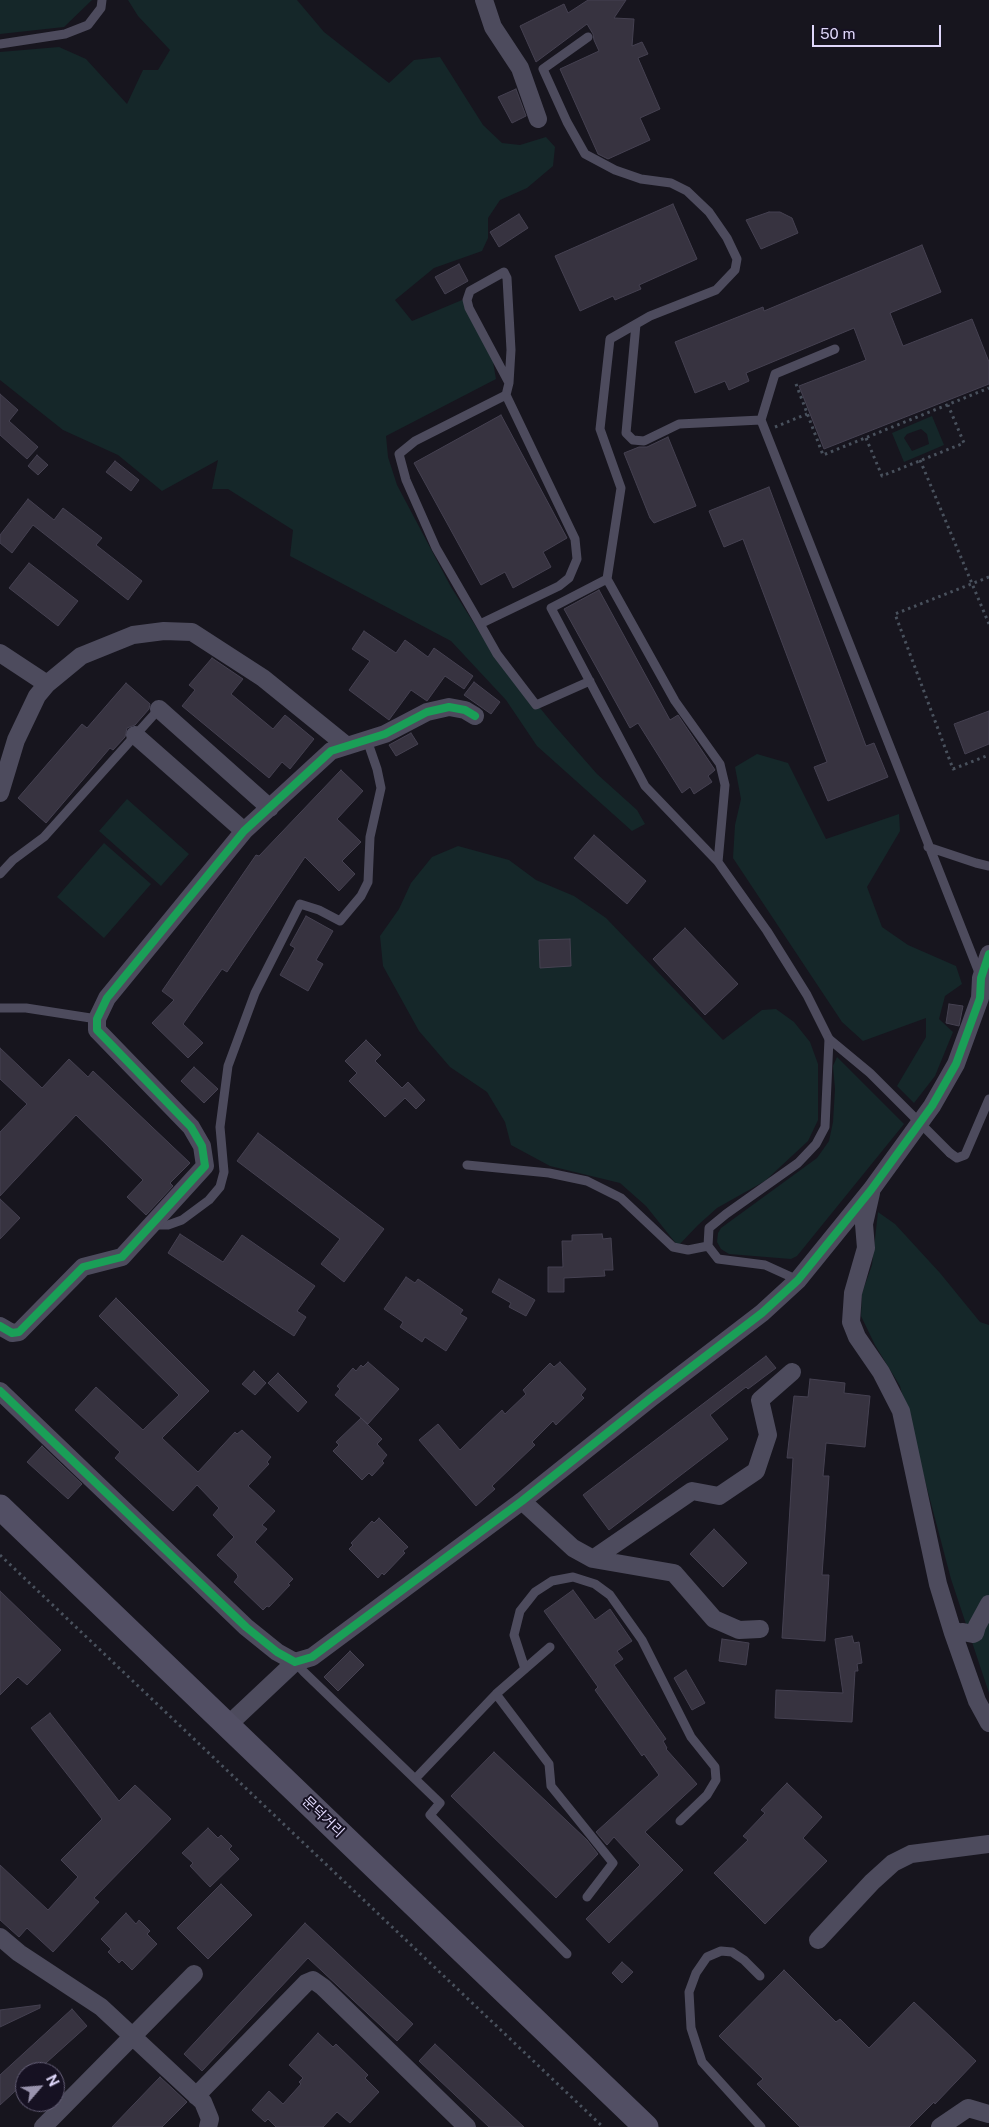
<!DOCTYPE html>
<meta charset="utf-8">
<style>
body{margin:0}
#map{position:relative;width:989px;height:2127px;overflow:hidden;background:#17151e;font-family:"Public Sans",sans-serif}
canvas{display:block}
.north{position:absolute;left:15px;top:2062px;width:50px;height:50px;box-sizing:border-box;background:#161122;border:1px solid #666078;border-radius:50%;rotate:63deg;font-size:14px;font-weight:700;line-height:20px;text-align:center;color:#dfd7fa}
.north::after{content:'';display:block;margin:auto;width:18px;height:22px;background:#9993ad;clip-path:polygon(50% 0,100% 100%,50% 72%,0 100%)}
.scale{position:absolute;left:812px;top:25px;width:129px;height:22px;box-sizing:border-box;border:2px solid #dfd7fa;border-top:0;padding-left:6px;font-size:15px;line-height:18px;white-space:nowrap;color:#dfd7fa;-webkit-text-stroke:4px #161122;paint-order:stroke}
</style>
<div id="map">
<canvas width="989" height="2127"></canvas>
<div class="north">N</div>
<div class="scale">50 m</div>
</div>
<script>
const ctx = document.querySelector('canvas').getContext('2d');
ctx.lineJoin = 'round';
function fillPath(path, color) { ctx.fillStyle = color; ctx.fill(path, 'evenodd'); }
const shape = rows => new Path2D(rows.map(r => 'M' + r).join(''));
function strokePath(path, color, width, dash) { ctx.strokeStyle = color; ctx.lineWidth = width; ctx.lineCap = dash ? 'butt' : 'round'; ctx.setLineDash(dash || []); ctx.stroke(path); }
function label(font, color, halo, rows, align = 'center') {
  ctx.font = font + ' "Public Sans","Noto Sans KR",sans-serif'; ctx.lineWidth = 4; ctx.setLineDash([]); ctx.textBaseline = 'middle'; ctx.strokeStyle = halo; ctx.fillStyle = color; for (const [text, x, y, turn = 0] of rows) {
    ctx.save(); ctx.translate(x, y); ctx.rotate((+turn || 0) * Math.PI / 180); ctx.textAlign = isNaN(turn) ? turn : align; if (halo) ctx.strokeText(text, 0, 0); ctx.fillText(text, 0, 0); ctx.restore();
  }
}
fillPath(shape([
 [0,0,92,0,64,27,0,34],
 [128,0,297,0,324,32,389,83,414,60,440,57,483,125,502,143,520,145,546,137,555,147,553,166,527,188,500,200,488,218,488,238,482,251,434,268,395,300,412,321,462,300,489,339,496,379,386,436,388,457,397,485,451,587,487,644,554,725,597,774,637,810,645,824,632,831,537,746,506,700,451,641,290,556,293,530,228,489,212,489,218,460,162,491,118,455,63,430,0,380,0,52,59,47,86,59,127,104,143,70,158,70,170,50,138,16],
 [932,416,944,445,904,462,892,433],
 [921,429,927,434,929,444,912,451,904,438,907,434],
 [757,754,788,763,826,839,899,814,900,831,867,887,882,927,908,945,956,966,962,984,945,996,939,1019,953,1032,935,1076,914,1103,897,1086,926,1037,926,1018,863,1041,842,1022,733,858,735,825,741,799,735,767],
 [127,799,189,854,161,886,99,831],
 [104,843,151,884,104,938,57,897],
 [458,846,509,860,536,880,574,896,606,918,723,1040,762,1010,776,1009,794,1022,810,1042,818,1064,818,1120,808,1141,765,1181,717,1208,698,1225,678,1246,646,1206,620,1183,550,1166,511,1145,505,1122,487,1092,450,1067,419,1031,383,966,380,936,399,909,411,883,432,857],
 [837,1057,904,1124,797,1256,791,1259,729,1254,721,1249,717,1242,718,1233,721,1228,817,1158,829,1141,833,1122,835,1089,833,1066],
 [878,1212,895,1224,940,1273,980,1322,989,1325,989,1693,951,1579,900,1386,875,1345,861,1316,862,1293,872,1265]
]), '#152729');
const building = shape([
 [588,0,626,0,614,18,634,19,632,46,642,42,648,54,638,58,660,109,640,118,650,140,608,159,598,154,560,69,599,51,594,40,593,34,587,24,536,62,520,26,564,4,568,13,588,0],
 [516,89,526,116,512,123,498,97,516,89],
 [673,204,697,259,639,285,641,289,615,300,613,296,580,311,555,256,673,204],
 [769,212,780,212,792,218,798,233,761,249,746,220,769,212],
 [519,214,528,228,499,247,490,232,519,214],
 [922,245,941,292,890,313,903,346,972,319,989,362,989,384,824,449,799,386,866,360,854,328,746,373,749,381,729,390,725,381,695,393,675,342,763,307,764,311,922,245],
 [459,264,468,281,445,294,435,277,459,264],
 [0,394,18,410,9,421,38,447,27,459,0,435,0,394],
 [501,415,567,538,543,552,551,567,513,588,505,572,481,585,414,463,501,415],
 [668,437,696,506,654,523,650,518,624,453,639,447,647,447,668,437],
 [37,455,48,465,38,475,28,466,37,455],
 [115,461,139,480,131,491,106,472,115,461],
 [769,487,866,746,874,743,888,777,828,801,814,767,827,762,743,539,724,547,709,511,769,487],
 [28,499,54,520,63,508,102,538,96,545,142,581,128,600,33,525,12,553,0,543,0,535,28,499],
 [29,563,78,601,58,626,9,588,29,563],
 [599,590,670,720,678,715,715,770,708,776,712,782,694,794,690,787,682,793,638,723,630,728,564,609,599,590],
 [364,631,396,653,405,640,428,657,434,648,473,676,464,689,445,676,427,701,411,690,389,720,349,690,370,661,352,649,364,631],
 [212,658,243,679,231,694,273,729,285,715,314,739,290,769,282,762,269,778,182,706,195,690,189,685,212,658],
 [474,682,500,702,491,714,464,695,474,682],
 [126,683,150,704,149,709,135,725,127,728,125,737,113,750,110,748,46,823,18,798,82,724,87,728,126,683],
 [989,711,989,744,965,754,954,724,989,711],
 [411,733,418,744,396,756,389,745,411,733],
 [341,770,363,791,337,819,361,842,342,861,355,874,339,891,305,857,227,972,222,969,183,1024,203,1043,188,1058,152,1023,174,1000,162,991,256,855,259,856,341,770],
 [594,835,646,881,627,904,574,858,594,835],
 [306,916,333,931,316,960,323,964,308,991,280,975,295,948,290,945,306,916],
 [685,928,738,984,705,1015,653,959,685,928],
 [570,939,571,966,540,968,539,940,570,939],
 [949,1004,963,1006,959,1026,946,1023,949,1004],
 [366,1040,381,1055,375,1061,402,1088,408,1082,425,1100,416,1109,405,1098,385,1117,349,1081,357,1073,345,1061,366,1040],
 [0,1048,42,1088,69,1059,88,1077,93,1071,190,1163,170,1183,173,1186,146,1215,127,1197,143,1180,76,1115,0,1196,0,1132,27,1104,0,1079,0,1048],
 [194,1067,218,1089,204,1103,181,1081,194,1067],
 [258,1133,384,1229,344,1282,321,1264,340,1239,237,1161,258,1133],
 [0,1199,20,1218,0,1239,0,1199],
 [180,1234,223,1262,242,1235,315,1286,297,1311,306,1317,294,1336,168,1253,180,1234],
 [602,1234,603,1239,611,1238,613,1270,604,1270,605,1276,564,1278,564,1292,548,1292,548,1267,563,1267,562,1241,572,1241,572,1235,602,1234],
 [406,1277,415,1283,418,1279,463,1310,460,1314,467,1318,446,1351,425,1337,422,1342,400,1327,403,1322,384,1309,406,1277],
 [499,1279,535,1300,526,1316,509,1307,511,1303,492,1292,499,1279],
 [116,1298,209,1391,162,1438,198,1472,235,1432,237,1434,242,1430,271,1457,267,1462,269,1464,248,1486,275,1511,262,1525,267,1529,255,1542,293,1579,288,1584,290,1585,269,1607,267,1606,263,1610,234,1582,238,1577,237,1574,217,1555,234,1537,213,1515,219,1508,197,1485,173,1511,115,1458,120,1452,75,1410,96,1387,143,1430,179,1395,99,1316,116,1298],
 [766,1356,776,1368,748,1389,746,1387,710,1415,728,1439,609,1530,583,1495,766,1356],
 [368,1362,399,1389,368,1424,361,1418,382,1439,377,1444,387,1455,382,1461,384,1463,372,1476,369,1473,362,1480,333,1451,339,1445,336,1442,361,1418,335,1395,340,1389,337,1386,353,1368,356,1371,361,1365,363,1367,368,1362],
 [560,1362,586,1389,581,1395,584,1398,556,1425,553,1421,532,1442,535,1445,492,1486,495,1489,476,1506,419,1440,438,1424,460,1450,502,1410,505,1414,526,1394,523,1390,550,1363,554,1367,560,1362],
 [254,1371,266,1383,255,1395,242,1384,254,1371],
 [278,1373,307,1402,298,1412,268,1383,278,1373],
 [810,1379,845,1383,844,1393,870,1396,865,1447,826,1443,823,1476,829,1476,822,1575,829,1575,825,1641,782,1638,793,1458,787,1458,794,1396,808,1397,810,1379],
 [42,1446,82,1484,68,1499,27,1462,42,1446],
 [379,1518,408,1547,403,1551,405,1553,384,1575,382,1573,378,1578,349,1549,353,1545,351,1543,372,1521,374,1523,379,1518],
 [714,1529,747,1563,723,1587,690,1554,714,1529],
 [573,1590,595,1620,610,1609,632,1641,617,1651,623,1659,614,1665,666,1739,663,1741,667,1748,666,1749,697,1784,645,1832,683,1870,609,1943,586,1919,640,1865,614,1837,607,1845,596,1832,659,1775,644,1754,642,1756,595,1690,598,1687,544,1611,573,1590],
 [0,1591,61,1650,27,1685,18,1677,0,1695,0,1591],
 [852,1636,854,1643,859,1642,862,1663,857,1664,858,1671,855,1671,852,1722,775,1718,776,1690,843,1693,835,1639,852,1636],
 [722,1639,749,1643,746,1665,719,1661,722,1639],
 [350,1651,364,1665,338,1691,324,1677,350,1651],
 [686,1670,705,1703,692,1710,674,1678,686,1670],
 [50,1713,119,1801,135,1785,171,1819,94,1898,99,1902,53,1952,27,1928,19,1937,0,1920,0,1865,48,1910,78,1877,61,1860,102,1819,31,1728,50,1713],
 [494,1752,587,1840,598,1854,556,1898,451,1796,494,1752],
 [787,1783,822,1817,803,1838,827,1861,765,1924,714,1873,748,1840,743,1836,765,1813,761,1810,787,1783],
 [208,1828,218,1838,221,1835,232,1846,229,1849,239,1859,210,1887,190,1866,193,1863,182,1853,208,1828],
 [221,1884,252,1915,208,1959,177,1928,221,1884],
 [126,1913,136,1924,139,1920,150,1931,147,1934,157,1944,132,1970,122,1960,119,1963,108,1952,111,1949,101,1939,126,1913],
 [305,1923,413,2024,397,2041,308,1958,202,2071,184,2054,305,1923],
 [622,1962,633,1972,622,1983,612,1973,622,1962],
 [784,1970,836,2022,840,2019,869,2048,914,2002,976,2061,935,2104,934,2102,909,2127,800,2127,757,2084,763,2079,719,2036,784,1970],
 [40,2005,40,2008,0,2027,0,2010,40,2005],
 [72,2009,87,2026,36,2072,25,2072,25,2082,0,2105,0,2075,72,2009],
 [318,2033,333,2047,336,2044,368,2075,365,2078,379,2092,350,2123,337,2112,323,2127,276,2127,268,2119,265,2122,252,2110,269,2091,283,2104,301,2084,299,2082,303,2078,289,2065,318,2033],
 [435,2044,524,2127,489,2127,419,2061,435,2044],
 [160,2077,187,2102,162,2127,112,2127,160,2077]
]);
fillPath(building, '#373340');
strokePath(building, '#454151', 1);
strokePath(shape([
 [796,384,823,455,989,388],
 [775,427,807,414],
 [866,438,882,476,964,443,948,405],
 [920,460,989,624],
 [989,577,895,614,953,769,989,755],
 [0,1555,603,2127]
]), '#49515d', 3, [2.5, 4]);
strokePath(shape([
 [588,37,543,69,567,122,585,154,615,170,641,179,671,183,687,191,709,212,727,238,737,259,735,270,716,290,650,316,610,339,600,429,621,488,607,579,675,701,720,764,725,785,718,862],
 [0,44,65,34,88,25,101,8,102,0],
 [636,324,626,433,633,440,644,441,679,424,761,420],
 [835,349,775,374,761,420,980,975],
 [509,383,469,308,467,300,470,291,504,272,507,278,511,350,509,383,506,395,415,441,399,454,406,480,436,548,480,624,497,654,536,705,590,681],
 [607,579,551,608,645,786,718,862,767,931,807,995,829,1039,825,1127,816,1144,798,1163,726,1214,709,1228,708,1246,718,1259,765,1265,798,1280],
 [480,624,559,586,569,578,577,559,575,539,506,395],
 [928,847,976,863,989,866],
 [0,874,13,860,44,837,159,709],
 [0,1008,26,1008,97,1019],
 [950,1153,957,1158,965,1155,989,1099],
 [467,1165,549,1173,587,1181,621,1198,673,1247,688,1250,708,1246],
 [152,1225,168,1225,182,1220,209,1200,220,1187,224,1172,220,1127,228,1066,255,993,300,904,319,910,340,921,361,896,368,882,370,837,381,788,377,769,367,740],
 [295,1662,304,1672,440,1803,430,1815,567,1954],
 [525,1669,514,1635,520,1611,535,1592,552,1581,573,1577,595,1584,610,1595,642,1640,691,1737,715,1767,716,1780,707,1795,680,1821],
 [496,1694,549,1764,551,1786,613,1863,587,1897],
 [415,1779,496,1694,550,1647],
 [760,1976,744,1960,732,1952,721,1951,707,1957,696,1973,689,1992,691,2028,702,2062,761,2127]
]), '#4d4b5d', 9);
strokePath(shape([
 [484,0,493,27,520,68,538,119],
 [0,653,47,684],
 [159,709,270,808],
 [135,735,244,831],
 [0,793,16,740,37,696,47,684,81,656,133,635,164,631,192,632,263,678,347,746],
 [871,1193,864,1224,866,1248,853,1293,851,1322,857,1337,881,1372,901,1411,938,1584,953,1633,977,1701,989,1723],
 [0,1326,12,1333,19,1332,83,1267,122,1257,205,1166,202,1146,191,1127,97,1030,97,1019,107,998,244,831,331,751,385,734,427,712,449,707,465,710,475,716],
 [0,1391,246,1627,277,1652,295,1662,312,1657,522,1501,651,1398,762,1313,798,1280,871,1190,932,1106,956,1064,980,998,981,978,989,954],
 [522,1501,573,1548,593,1559,674,1573,714,1619,739,1630,760,1629],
 [593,1559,692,1491,719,1496,756,1471,768,1435,760,1400,792,1372],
 [953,1633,963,1632,973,1634,975,1633,977,1626,989,1604],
 [228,1725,295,1662],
 [0,1937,19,1953,101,2007,203,2102,210,2119,208,2127],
 [818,1940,872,1882,893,1863,911,1854,989,1844],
 [196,2096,306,1983,313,1980,323,1987,467,2127],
 [43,2127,194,1974],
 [940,2127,968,2108,989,2114]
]), '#4d4b5d', 18);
strokePath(shape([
 [0,1507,646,2127]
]), '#524f64', 25);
strokePath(shape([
 [829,1039,870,1073,950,1153]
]), '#4d4b5d', 9);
strokePath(shape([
 [0,1326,12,1333,19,1332,83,1267,122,1257,205,1166,202,1146,191,1127,97,1030,97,1019,107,998,244,831,331,751,385,734,427,712,449,707,465,710,475,716],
 [0,1391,246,1627,277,1652,295,1662,312,1657,522,1501,651,1398,762,1313,798,1280,871,1190,932,1106,956,1064,980,998,981,978,989,954]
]), '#1a9f57', 8);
label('14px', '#dfd7fa', '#161122', [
 ["문덕거리",323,1817,44]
]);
</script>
